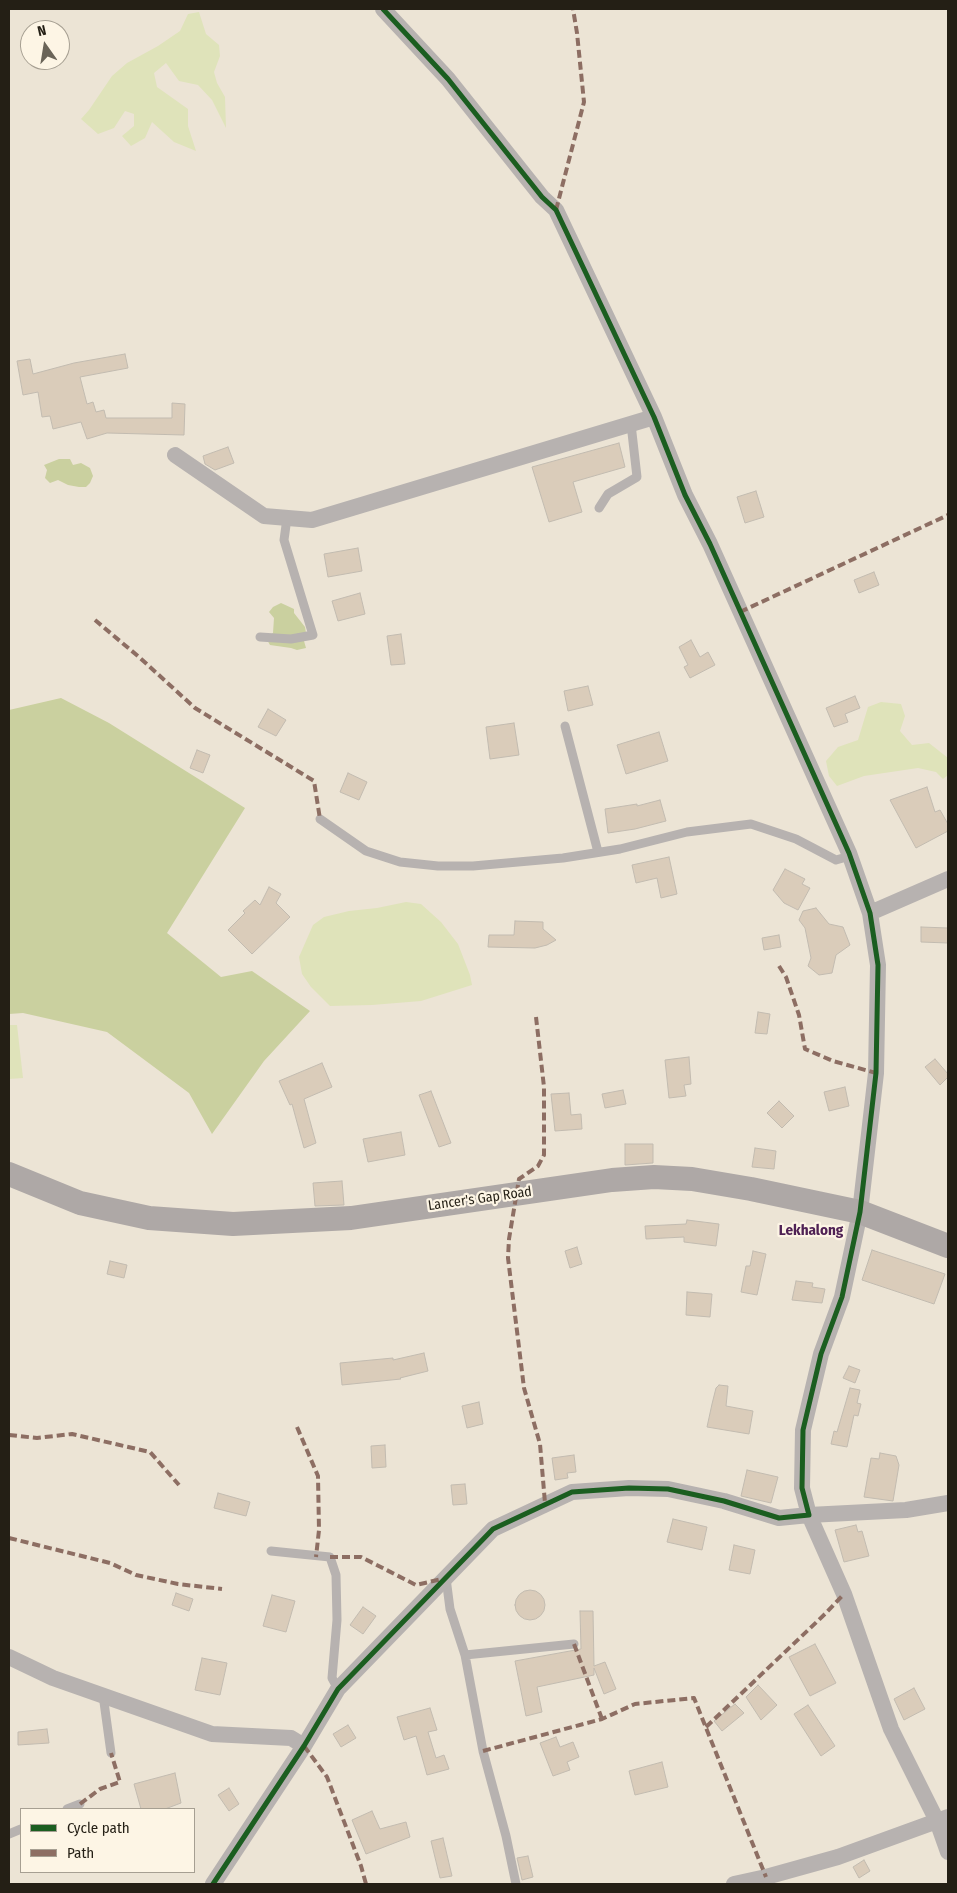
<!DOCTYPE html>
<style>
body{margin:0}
#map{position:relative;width:957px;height:1893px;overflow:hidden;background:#ece4d5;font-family:"Fira Sans Condensed",sans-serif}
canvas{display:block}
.frame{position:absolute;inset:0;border:10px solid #241f15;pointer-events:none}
.legend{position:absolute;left:20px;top:1808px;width:175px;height:65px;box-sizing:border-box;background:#fdf5e5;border:1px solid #a69f92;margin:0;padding:6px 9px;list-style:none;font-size:15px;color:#241f15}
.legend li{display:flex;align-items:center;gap:10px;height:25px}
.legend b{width:25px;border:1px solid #a69f92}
.north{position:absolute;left:20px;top:20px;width:50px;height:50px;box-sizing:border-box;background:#fdf5e5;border:1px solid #a69f92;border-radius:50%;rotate:347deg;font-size:14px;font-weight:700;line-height:20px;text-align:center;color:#241f15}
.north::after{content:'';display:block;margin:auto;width:18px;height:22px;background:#6a6458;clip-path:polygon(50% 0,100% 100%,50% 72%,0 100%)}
</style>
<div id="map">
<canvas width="957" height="1893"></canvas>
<div class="frame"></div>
<ul class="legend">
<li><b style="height:6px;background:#1b5e20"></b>Cycle path</li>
<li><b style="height:6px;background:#8d6e63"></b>Path</li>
</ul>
<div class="north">N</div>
</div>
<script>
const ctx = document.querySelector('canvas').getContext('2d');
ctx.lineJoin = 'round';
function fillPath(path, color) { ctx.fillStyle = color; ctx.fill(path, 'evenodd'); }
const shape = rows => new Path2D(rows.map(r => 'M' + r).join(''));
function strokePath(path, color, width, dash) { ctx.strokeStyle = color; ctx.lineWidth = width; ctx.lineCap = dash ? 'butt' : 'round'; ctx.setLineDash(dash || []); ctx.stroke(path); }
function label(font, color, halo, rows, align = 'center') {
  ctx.font = font + ' "Fira Sans Condensed",sans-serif'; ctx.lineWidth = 4.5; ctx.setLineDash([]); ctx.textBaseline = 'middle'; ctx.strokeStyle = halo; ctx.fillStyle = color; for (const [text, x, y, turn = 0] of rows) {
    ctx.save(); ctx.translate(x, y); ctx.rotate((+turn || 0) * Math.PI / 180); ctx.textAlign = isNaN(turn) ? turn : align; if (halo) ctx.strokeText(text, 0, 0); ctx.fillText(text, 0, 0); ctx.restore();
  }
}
fillPath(shape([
 [199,12,206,34,219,45,220,56,214,72,217,83,225,97,226,128,212,100,198,85,179,81,166,63,154,73,157,87,188,109,188,126,196,151,174,142,152,122,145,138,131,146,122,136,134,126,134,114,125,111,114,128,98,134,81,119,89,110,112,76,127,63,158,46,180,31,188,14],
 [881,702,901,704,905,716,900,731,912,745,929,743,948,758,948,775,943,779,936,772,918,768,864,776,837,786,829,776,826,761,838,747,858,740,868,707],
 [406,902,421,904,441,922,458,944,470,975,472,985,421,1001,372,1005,330,1006,311,987,302,974,299,957,313,925,324,917,349,911,377,908],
 [9,1025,17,1025,23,1078,9,1079]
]), '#dfe3ba');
fillPath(shape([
 [59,459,70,459,73,465,81,463,90,468,93,476,90,483,86,487,79,487,68,485,58,480,50,483,45,478,47,470,44,465],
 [281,603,294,609,294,613,305,627,306,633,304,641,306,648,297,650,291,648,270,645,266,638,273,633,274,618,269,612,273,607],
 [61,698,109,723,245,808,167,933,221,977,252,971,310,1011,264,1061,212,1134,189,1093,107,1032,23,1013,9,1014,9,710]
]), '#cad09f');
const building = shape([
 [125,354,128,368,80,377,87,404,93,402,96,412,104,410,106,418,172,418,172,403,185,404,184,435,107,433,87,439,81,422,53,429,50,416,42,417,38,392,23,395,17,361,30,359,33,374,74,363,125,354],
 [619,443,625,467,573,482,582,512,549,522,532,467,619,443],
 [228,447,234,463,215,470,205,464,203,456,228,447],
 [756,491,764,517,745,523,737,497,756,491],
 [358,548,362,571,328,577,324,554,358,548],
 [874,572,879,585,859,593,854,580,874,572],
 [360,593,365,614,338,621,332,601,360,593],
 [401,634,405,664,391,665,387,636,401,634],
 [691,640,700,657,708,652,715,665,690,678,684,667,688,665,679,647,691,640],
 [588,686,593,705,568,711,564,691,588,686],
 [855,696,860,708,845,714,848,722,834,727,826,708,855,696],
 [268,709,286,720,276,736,258,727,268,709],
 [514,723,519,755,490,759,486,727,514,723],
 [659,732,668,761,626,774,617,745,659,732],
 [197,750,210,755,203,773,190,768,197,750],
 [348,773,367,782,359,800,340,792,348,773],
 [927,787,935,812,940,810,948,824,948,831,916,848,890,800,927,787],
 [660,800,666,821,635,829,608,833,605,809,637,804,637,806,660,800],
 [669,857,677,894,661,898,657,878,636,883,632,865,669,857],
 [785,869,805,879,802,884,810,888,798,910,784,903,773,890,785,869],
 [269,887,281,894,276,903,290,917,252,954,228,930,245,913,243,911,255,900,260,905,269,887],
 [816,908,829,924,843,927,850,945,836,955,832,973,819,975,808,966,811,958,805,928,799,920,803,911,816,908],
 [515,921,543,922,543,929,556,940,547,945,535,948,488,947,489,935,514,935,515,921],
 [921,927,948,928,948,943,921,942,921,927],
 [779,935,781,947,764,950,762,938,779,935],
 [758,1012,770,1014,767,1034,755,1033,758,1012],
 [689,1057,691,1084,684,1085,686,1096,669,1098,665,1060,689,1057],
 [935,1059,948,1074,948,1077,940,1085,925,1067,935,1059],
 [322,1063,332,1087,304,1099,316,1143,304,1148,292,1104,290,1105,279,1081,322,1063],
 [845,1087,849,1106,829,1111,824,1092,845,1087],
 [623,1090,626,1104,605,1108,602,1094,623,1090],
 [431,1091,451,1143,439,1147,419,1095,431,1091],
 [569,1093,571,1115,581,1114,582,1129,555,1131,551,1094,569,1093],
 [779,1101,794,1116,782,1128,767,1113,779,1101],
 [401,1132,405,1155,368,1162,363,1139,401,1132],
 [625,1144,653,1144,653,1163,625,1165,625,1144],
 [755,1148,776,1151,774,1169,752,1167,755,1148],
 [342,1181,344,1205,315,1206,313,1183,342,1181],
 [687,1220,719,1224,716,1246,684,1242,684,1237,646,1239,645,1226,686,1224,687,1220],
 [577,1247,582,1264,570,1268,565,1251,577,1247],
 [872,1250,945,1274,934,1304,862,1280,872,1250],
 [753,1251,766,1254,757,1295,741,1292,746,1266,750,1266,753,1251],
 [110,1261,127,1265,124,1278,107,1274,110,1261],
 [796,1281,813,1283,812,1287,825,1289,822,1303,792,1300,796,1281],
 [687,1292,712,1294,710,1317,686,1315,687,1292],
 [424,1353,428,1371,400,1378,401,1379,342,1385,340,1363,393,1358,393,1360,424,1353],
 [849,1366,860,1370,855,1383,843,1378,849,1366],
 [719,1385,728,1386,726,1406,753,1411,749,1434,707,1427,712,1404,716,1388,719,1385],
 [850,1388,860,1390,857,1403,861,1404,858,1416,854,1415,847,1447,831,1444,834,1431,837,1432,850,1388],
 [479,1402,483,1424,467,1428,462,1406,479,1402],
 [385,1445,386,1467,372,1468,371,1446,385,1445],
 [880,1453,896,1456,899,1465,893,1501,864,1497,871,1458,879,1459,880,1453],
 [574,1455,576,1472,567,1473,568,1478,555,1480,552,1458,574,1455],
 [747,1470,778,1477,771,1503,741,1496,747,1470],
 [465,1484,467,1504,453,1505,451,1485,465,1484],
 [218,1493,250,1502,246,1516,214,1508,218,1493],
 [673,1519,707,1527,702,1550,667,1542,673,1519],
 [856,1525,858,1532,862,1531,869,1556,844,1562,835,1530,856,1525],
 [734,1545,755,1550,750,1574,729,1570,734,1545],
 '515 1605a15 15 0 1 1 30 0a15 15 0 1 1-30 0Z',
 [176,1593,193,1599,189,1611,172,1605,176,1593],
 [272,1595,295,1601,286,1632,263,1626,272,1595],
 [363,1607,376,1616,363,1634,350,1625,363,1607],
 [580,1611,593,1611,594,1666,605,1662,616,1689,604,1694,594,1668,594,1675,537,1687,542,1712,526,1716,515,1661,581,1649,580,1611],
 [815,1644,836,1683,810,1696,789,1657,815,1644],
 [202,1658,227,1663,220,1695,195,1690,202,1658],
 [758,1685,777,1705,761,1720,746,1697,758,1685],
 [914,1688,925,1709,904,1720,894,1699,914,1688],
 [735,1704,744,1713,722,1731,714,1721,735,1704],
 [808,1705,835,1746,821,1756,794,1714,808,1705],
 [430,1708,437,1730,428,1732,436,1758,444,1755,449,1769,427,1775,416,1736,404,1740,397,1717,430,1708],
 [348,1725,356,1738,341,1747,333,1734,348,1725],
 [47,1729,49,1743,18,1745,18,1732,47,1729],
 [556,1737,560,1747,573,1742,579,1757,567,1762,570,1770,553,1776,540,1743,556,1737],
 [662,1762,668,1787,635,1795,629,1771,662,1762],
 [175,1773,181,1803,165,1809,141,1809,134,1784,175,1773],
 [229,1788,239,1804,229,1811,218,1795,229,1788],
 [372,1811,380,1829,406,1822,410,1837,366,1854,352,1820,372,1811],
 [443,1838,452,1876,440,1878,431,1841,443,1838],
 [528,1856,533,1877,522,1880,517,1858,528,1856],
 [864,1860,870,1871,859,1878,853,1867,864,1860]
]);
fillPath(building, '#daccba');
strokePath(building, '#c2bbb0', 1);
strokePath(shape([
 [599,508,608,494,637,477,631,424],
 [260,637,291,639,313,635,284,540,287,518],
 [565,726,598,852],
 [320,819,366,851,400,862,438,866,473,866,563,858,620,849,687,832,751,824,796,839,836,860,850,856],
 [271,1551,330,1557,336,1575,337,1620,332,1678,338,1689],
 [446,1578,450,1609,465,1655,483,1751,506,1836,516,1884],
 [465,1655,574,1644],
 [103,1695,111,1753],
 [67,1809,80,1804],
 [9,1834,21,1829]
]), '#b7b2b0', 9);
strokePath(shape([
 [175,455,264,516,312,520,654,417],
 [870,913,948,879],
 [948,1503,906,1510,809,1515,844,1594,891,1729,937,1821,948,1852],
 [9,1657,53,1678,212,1734,291,1738,304,1746],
 [213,1884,304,1746,338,1689,493,1529,572,1492,629,1488,668,1489,724,1501,779,1518,809,1515,802,1488,803,1430,821,1354,842,1297,860,1212,876,1073,878,965,870,913,849,853,710,544,685,495,654,417,556,210,542,197,448,79,383,9],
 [734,1884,766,1877,838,1857,948,1817]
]), '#b7b2b0', 16);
strokePath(shape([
 [9,1174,80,1203,149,1218,233,1224,351,1218,612,1180,654,1177,692,1179,751,1189,860,1212,948,1246]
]), '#aea8a6', 24);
strokePath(shape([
 [556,210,584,102,577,33,573,9],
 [740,612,948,515],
 [95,620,139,657,195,708,314,781,320,819],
 [779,966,786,977,799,1015,805,1049,833,1061,876,1073],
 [536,1017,544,1087,544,1155,538,1166,519,1179,509,1239,508,1258,524,1388,540,1444,545,1503],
 [297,1427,318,1476,319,1530,316,1557],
 [9,1435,37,1438,72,1434,150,1452,179,1485],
 [9,1538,110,1563,136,1575,178,1584,222,1589],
 [330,1557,361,1557,416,1585,442,1579],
 [574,1644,602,1719],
 [706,1727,825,1614,844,1594],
 [304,1746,327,1777,361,1866,366,1884],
 [483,1751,602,1719,635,1704,694,1698,766,1877],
 [80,1804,100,1789,120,1782,111,1753]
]), '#8d6e63', 4, [8, 4]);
strokePath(shape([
 [213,1884,304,1746,338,1689,493,1529,572,1492,629,1488,668,1489,724,1501,779,1518,809,1515,802,1488,803,1430,821,1354,842,1297,860,1212,876,1073,878,965,870,913,849,853,710,544,685,495,654,417,556,210,542,197,448,79,383,9]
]), '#1b5e20', 5);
label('14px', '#241f15', '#fdf5e5', [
 ["Lancer's Gap Road",480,1199,-8]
]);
label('bold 15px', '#4f2154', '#fdf5e5', [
 ["Lekhalong",811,1231]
]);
</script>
